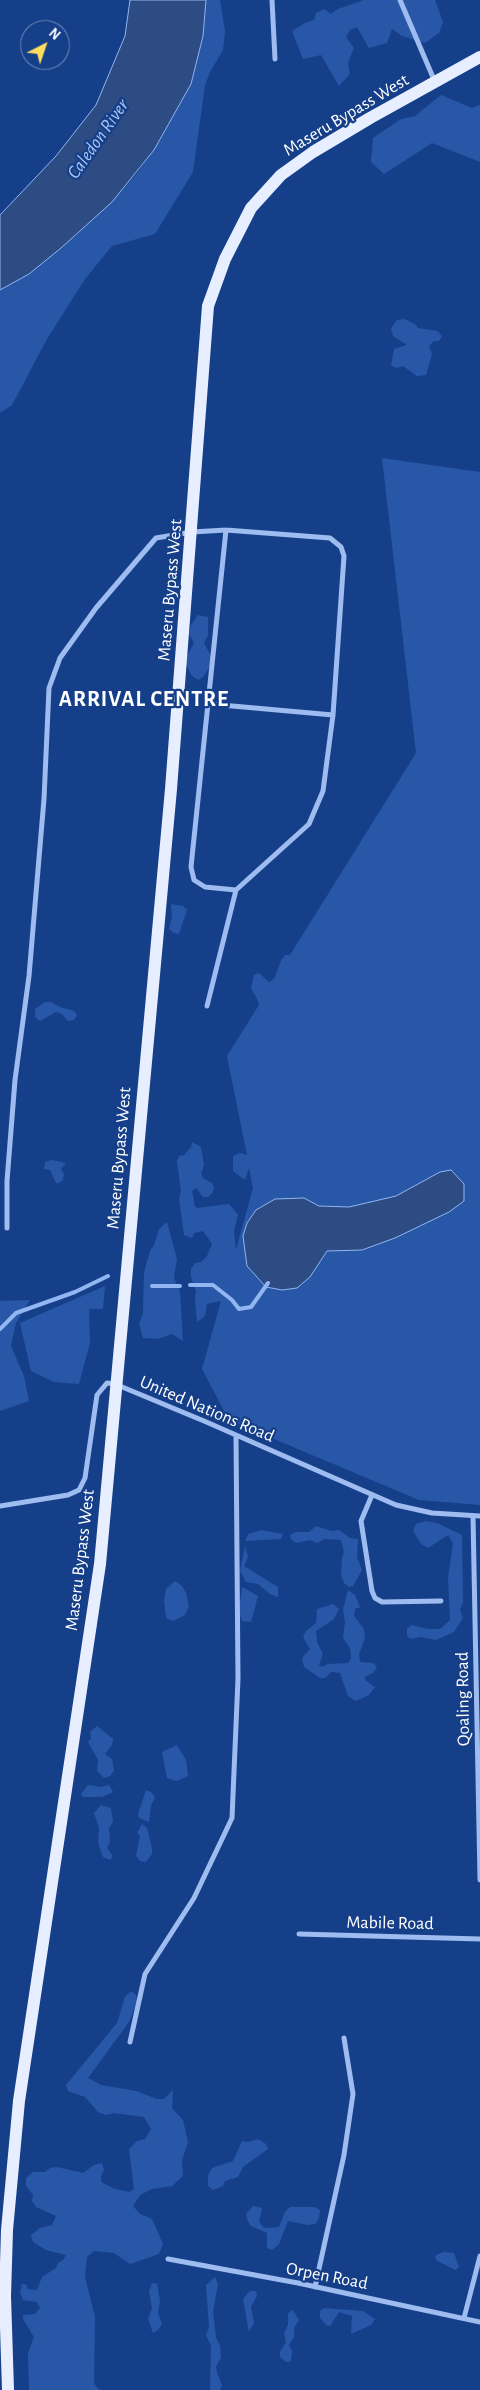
<!DOCTYPE html>
<style>
body{margin:0}
#map{position:relative;width:480px;height:2390px;overflow:hidden;background:#163f8a;font-family:"Alegreya Sans",sans-serif}
canvas{display:block}
.north{position:absolute;left:20px;top:20px;width:50px;height:50px;box-sizing:border-box;background:#163f8a;border:1px solid #738cb9;border-radius:50%;rotate:41deg;font-size:14px;font-weight:700;line-height:20px;text-align:center;color:#fff}
.north::after{content:'';display:block;margin:auto;width:18px;height:22px;background:#ffdd5c;clip-path:polygon(50% 0,100% 100%,50% 72%,0 100%)}
</style>
<div id="map">
<canvas width="480" height="2390"></canvas>
<div class="north">N</div>
</div>
<script>
const ctx = document.querySelector('canvas').getContext('2d');
ctx.lineJoin = 'round';
function fillPath(path, color) { ctx.fillStyle = color; ctx.fill(path, 'evenodd'); }
const shape = rows => new Path2D(rows.map(r => 'M' + r).join(''));
function strokePath(path, color, width, dash) { ctx.strokeStyle = color; ctx.lineWidth = width; ctx.lineCap = dash ? 'butt' : 'round'; ctx.setLineDash(dash || []); ctx.stroke(path); }
function label(font, color, halo, rows, align = 'center') {
  ctx.font = font + ' "Alegreya Sans",sans-serif'; ctx.lineWidth = 4.5; ctx.setLineDash([]); ctx.textBaseline = 'middle'; ctx.strokeStyle = halo; ctx.fillStyle = color; for (const [text, x, y, turn = 0] of rows) {
    ctx.save(); ctx.translate(x, y); ctx.rotate((+turn || 0) * Math.PI / 180); ctx.textAlign = isNaN(turn) ? turn : align; if (halo) ctx.strokeText(text, 0, 0); ctx.fillText(text, 0, 0); ctx.restore();
  }
}
fillPath(shape([
 [206,0,220,0,225,31,223,50,210,72,205,85,193,172,155,234,112,246,85,279,47,339,12,405,0,413,0,290,61,248,112,202,138,172,154,150,191,84,203,36],
 [364,0,435,0,443,22,439,33,425,43,402,36,392,29,387,43,369,48,357,27,350,30,346,37,354,48,348,63,350,74,339,86,321,55,303,59,292,31,305,23,314,20,316,13,324,9,331,14,338,9],
 [441,95,472,108,480,105,480,162,432,143,384,174,371,162,373,138,401,119,415,116],
 [404,319,415,324,418,328,437,331,442,336,439,341,434,341,429,346,432,354,426,375,417,376,403,366,396,368,391,365,394,349,407,345,393,336,391,328,397,320],
 [382,458,480,472,480,1505,419,1500,229,1420,202,1369,221,1301,207,1304,205,1316,197,1322,195,1298,196,1291,191,1277,191,1269,195,1263,201,1262,207,1256,212,1244,203,1231,194,1233,192,1238,184,1235,179,1199,181,1191,177,1161,179,1156,184,1155,191,1147,192,1142,201,1147,204,1165,201,1174,203,1178,212,1183,214,1187,213,1192,208,1197,203,1197,196,1188,192,1191,195,1206,197,1208,229,1204,238,1215,234,1231,236,1250,253,1188,249,1168,245,1180,233,1171,233,1156,240,1153,247,1155,227,1056,259,1005,257,999,251,988,254,975,259,973,269,982,274,979,281,961,285,955,290,955,416,753],
 [198,615,208,617,208,635,204,643,211,656,211,665,203,677,198,680,192,676,184,661,194,643,189,634,191,625],
 [171,904,183,906,187,910,179,934,174,933,169,929,172,917],
 [45,1002,51,1002,60,1007,74,1011,77,1015,74,1020,68,1021,62,1014,56,1012,40,1021,35,1017,35,1009],
 [52,1160,66,1163,61,1169,64,1174,63,1180,59,1183,56,1183,50,1170,44,1169,45,1162],
 [167,1222,177,1259,174,1278,180,1291,183,1341,172,1334,158,1339,143,1338,139,1324,143,1313,144,1273,150,1251,154,1245,159,1229],
 [105,1286,103,1309,89,1309,90,1343,79,1384,54,1382,31,1371,20,1323],
 [30,1300,16,1323,11,1346,24,1376,29,1401,0,1411,0,1301],
 [426,1521,437,1523,462,1535,463,1603,460,1610,463,1618,454,1632,436,1640,421,1637,411,1639,407,1636,407,1629,411,1625,428,1629,440,1629,450,1620,448,1578,453,1543,448,1535,428,1548,421,1544,413,1531,416,1524],
 [316,1526,332,1531,339,1530,350,1538,358,1539,357,1557,362,1570,353,1586,349,1587,344,1583,341,1575,342,1558,344,1552,341,1540,325,1539,317,1543,310,1540,296,1543,291,1539,290,1535,296,1532,309,1532],
 [261,1530,271,1532,283,1534,281,1539,245,1541,248,1534],
 [245,1546,248,1557,244,1566,278,1587,278,1597,270,1594,258,1584,246,1582,240,1571],
 [175,1581,182,1586,186,1593,189,1606,185,1615,173,1621,166,1618,164,1600,166,1589],
 [242,1587,258,1596,251,1622,242,1621,239,1612],
 [348,1590,355,1595,360,1607,355,1609,354,1616,364,1629,365,1638,359,1654,360,1662,373,1663,377,1667,373,1673,365,1677,365,1680,375,1687,369,1695,356,1701,348,1696,340,1673,331,1672,325,1678,320,1678,304,1667,302,1658,310,1649,303,1637,306,1631,316,1623,317,1609,333,1604,339,1609,334,1619,316,1631,317,1642,323,1654,319,1665,322,1667,328,1664,348,1663,351,1658,350,1648,343,1638,345,1622,343,1609],
 [97,1726,113,1739,112,1745,105,1754,112,1759,114,1771,110,1776,104,1778,97,1771,98,1760,88,1742,91,1738,90,1732],
 [177,1745,186,1760,188,1776,177,1781,167,1778,162,1752],
 [88,1785,101,1787,109,1785,113,1792,102,1797,83,1797,81,1794],
 [146,1790,151,1792,155,1797,151,1806,149,1822,139,1818,138,1814],
 [101,1805,111,1808,113,1822,109,1828,110,1842,107,1848,113,1856,110,1860,103,1857,98,1843,99,1828,94,1813],
 [142,1824,147,1828,152,1848,152,1854,146,1862,140,1861,136,1856,140,1836,137,1833],
 [131,1991,136,1995,137,2002,129,2022,88,2078,101,2085,136,2091,157,2099,164,2099,173,2090,172,2108,183,2120,188,2142,182,2160,183,2176,172,2186,152,2189,140,2195,133,2206,140,2214,152,2219,163,2244,159,2254,130,2264,114,2253,94,2251,87,2257,85,2277,95,2317,94,2383,98,2389,102,2390,29,2390,28,2353,34,2337,23,2319,23,2315,35,2314,40,2308,37,2302,23,2300,20,2292,22,2284,27,2285,27,2289,37,2290,42,2277,56,2268,58,2263,63,2260,66,2255,46,2250,33,2242,31,2235,40,2228,52,2225,56,2216,36,2207,32,2201,33,2195,26,2186,26,2178,33,2172,45,2172,50,2168,57,2167,83,2173,94,2165,102,2163,104,2170,101,2176,101,2182,115,2189,129,2192,134,2189,129,2149,137,2141,145,2139,151,2129,144,2117,114,2113,106,2115,98,2112,85,2097,68,2091,66,2085,117,2023,125,1997],
 [258,2139,266,2144,268,2149,243,2167,238,2177,225,2181,223,2186,213,2190,208,2186,208,2175,212,2168,233,2161,242,2141,248,2142],
 [253,2206,262,2208,259,2222,264,2228,279,2227,285,2212,290,2207,314,2207,320,2210,319,2218,315,2224,308,2225,288,2221,279,2244,272,2250,267,2248,267,2233,251,2226,248,2221,246,2214],
 [443,2252,454,2253,459,2267,455,2270,436,2260,435,2256],
 [215,2277,218,2285,213,2311,216,2338,220,2345,221,2358,216,2366,217,2373,222,2385,220,2390,210,2390,211,2346,206,2335,209,2327,206,2285],
 [152,2283,157,2284,160,2301,158,2313,162,2324,158,2330,153,2333,148,2319,152,2308,149,2292],
 [250,2291,256,2291,257,2296,251,2307,254,2323,249,2332,243,2299],
 [324,2308,363,2311,375,2319,371,2325,351,2334,352,2316,339,2312,330,2326,326,2325,320,2318,320,2311],
 [293,2310,299,2320,294,2328,294,2337,289,2345,292,2351,291,2361,286,2362,280,2357,280,2352,286,2342,284,2333,288,2325,288,2313]
]), '#2957a8');
const water = shape([
 [130,0,206,0,203,36,191,84,154,150,112,202,61,248,29,274,0,290,0,215,56,156,96,105,125,36,130,0],
 [451,1170,464,1184,464,1201,449,1212,395,1238,362,1250,327,1251,310,1277,297,1288,282,1290,266,1287,247,1266,243,1236,247,1223,256,1210,275,1199,304,1198,319,1206,349,1207,396,1196,440,1172,451,1170]
]);
fillPath(water, '#2d4c84');
strokePath(water, '#91b6f1', 1);
strokePath(shape([
 [190,1285,213,1285,232,1300,239,1309,251,1307,268,1283],
 [152,1286,180,1286],
 [0,1329,16,1313,75,1292,108,1276]
]), '#91b6f1', 4);
strokePath(shape([
 [272,0,275,59],
 [400,0,435,82],
 [226,530,191,867,194,880,205,887,236,890],
 [210,704,333,715],
 [7,1228,7,1181,15,1080,29,976,44,799,49,688,60,658,96,608,156,538,192,532,226,530,330,538,341,547,344,556,333,715,323,791,309,824,236,890,207,1006],
 [372,1495,361,1521,372,1591,375,1598,382,1602,441,1601],
 [0,1506,68,1495,79,1490,85,1478,97,1395,107,1383,115,1384,204,1421,396,1505,432,1513,480,1516],
 [473,1516,480,1880],
 [299,1934,480,1939],
 [130,2042,145,1974,194,1898,232,1818,238,1679,236,1436],
 [168,2259,298,2283,480,2322],
 [315,2287,344,2155,353,2094,344,2038],
 [464,2318,480,2256]
]), '#9ebcef', 5);
strokePath(shape([
 [8,2390,5,2296,7,2230,19,2101,100,1564,171,789,208,306,225,259,251,208,281,175,313,152,370,118,480,57]
]), '#e6eeff', 12);
label('18px', '#fff', '#163f8a', [
 ["Maseru Bypass West",346,115,-31],
 ["Maseru Bypass West",170,590,-85],
 ["Maseru Bypass West",119,1158,-85],
 ["United Nations Road",207,1409,23],
 ["Maseru Bypass West",80,1560,-83],
 ["Qoaling Road",463,1699,-91],
 ["Mabile Road",390,1923,1],
 ["Orpen Road",327,2276,11]
]);
label('italic 19px', '#aac6f6', '#163f8a', [
 ["Caledon River",98,139,-55]
]);
ctx.letterSpacing = '1px';
label('bold 22px', '#fff', '#163f8a', [
 ["ARRIVAL CENTRE",144,699]
]);
ctx.letterSpacing = '0px';
</script>
